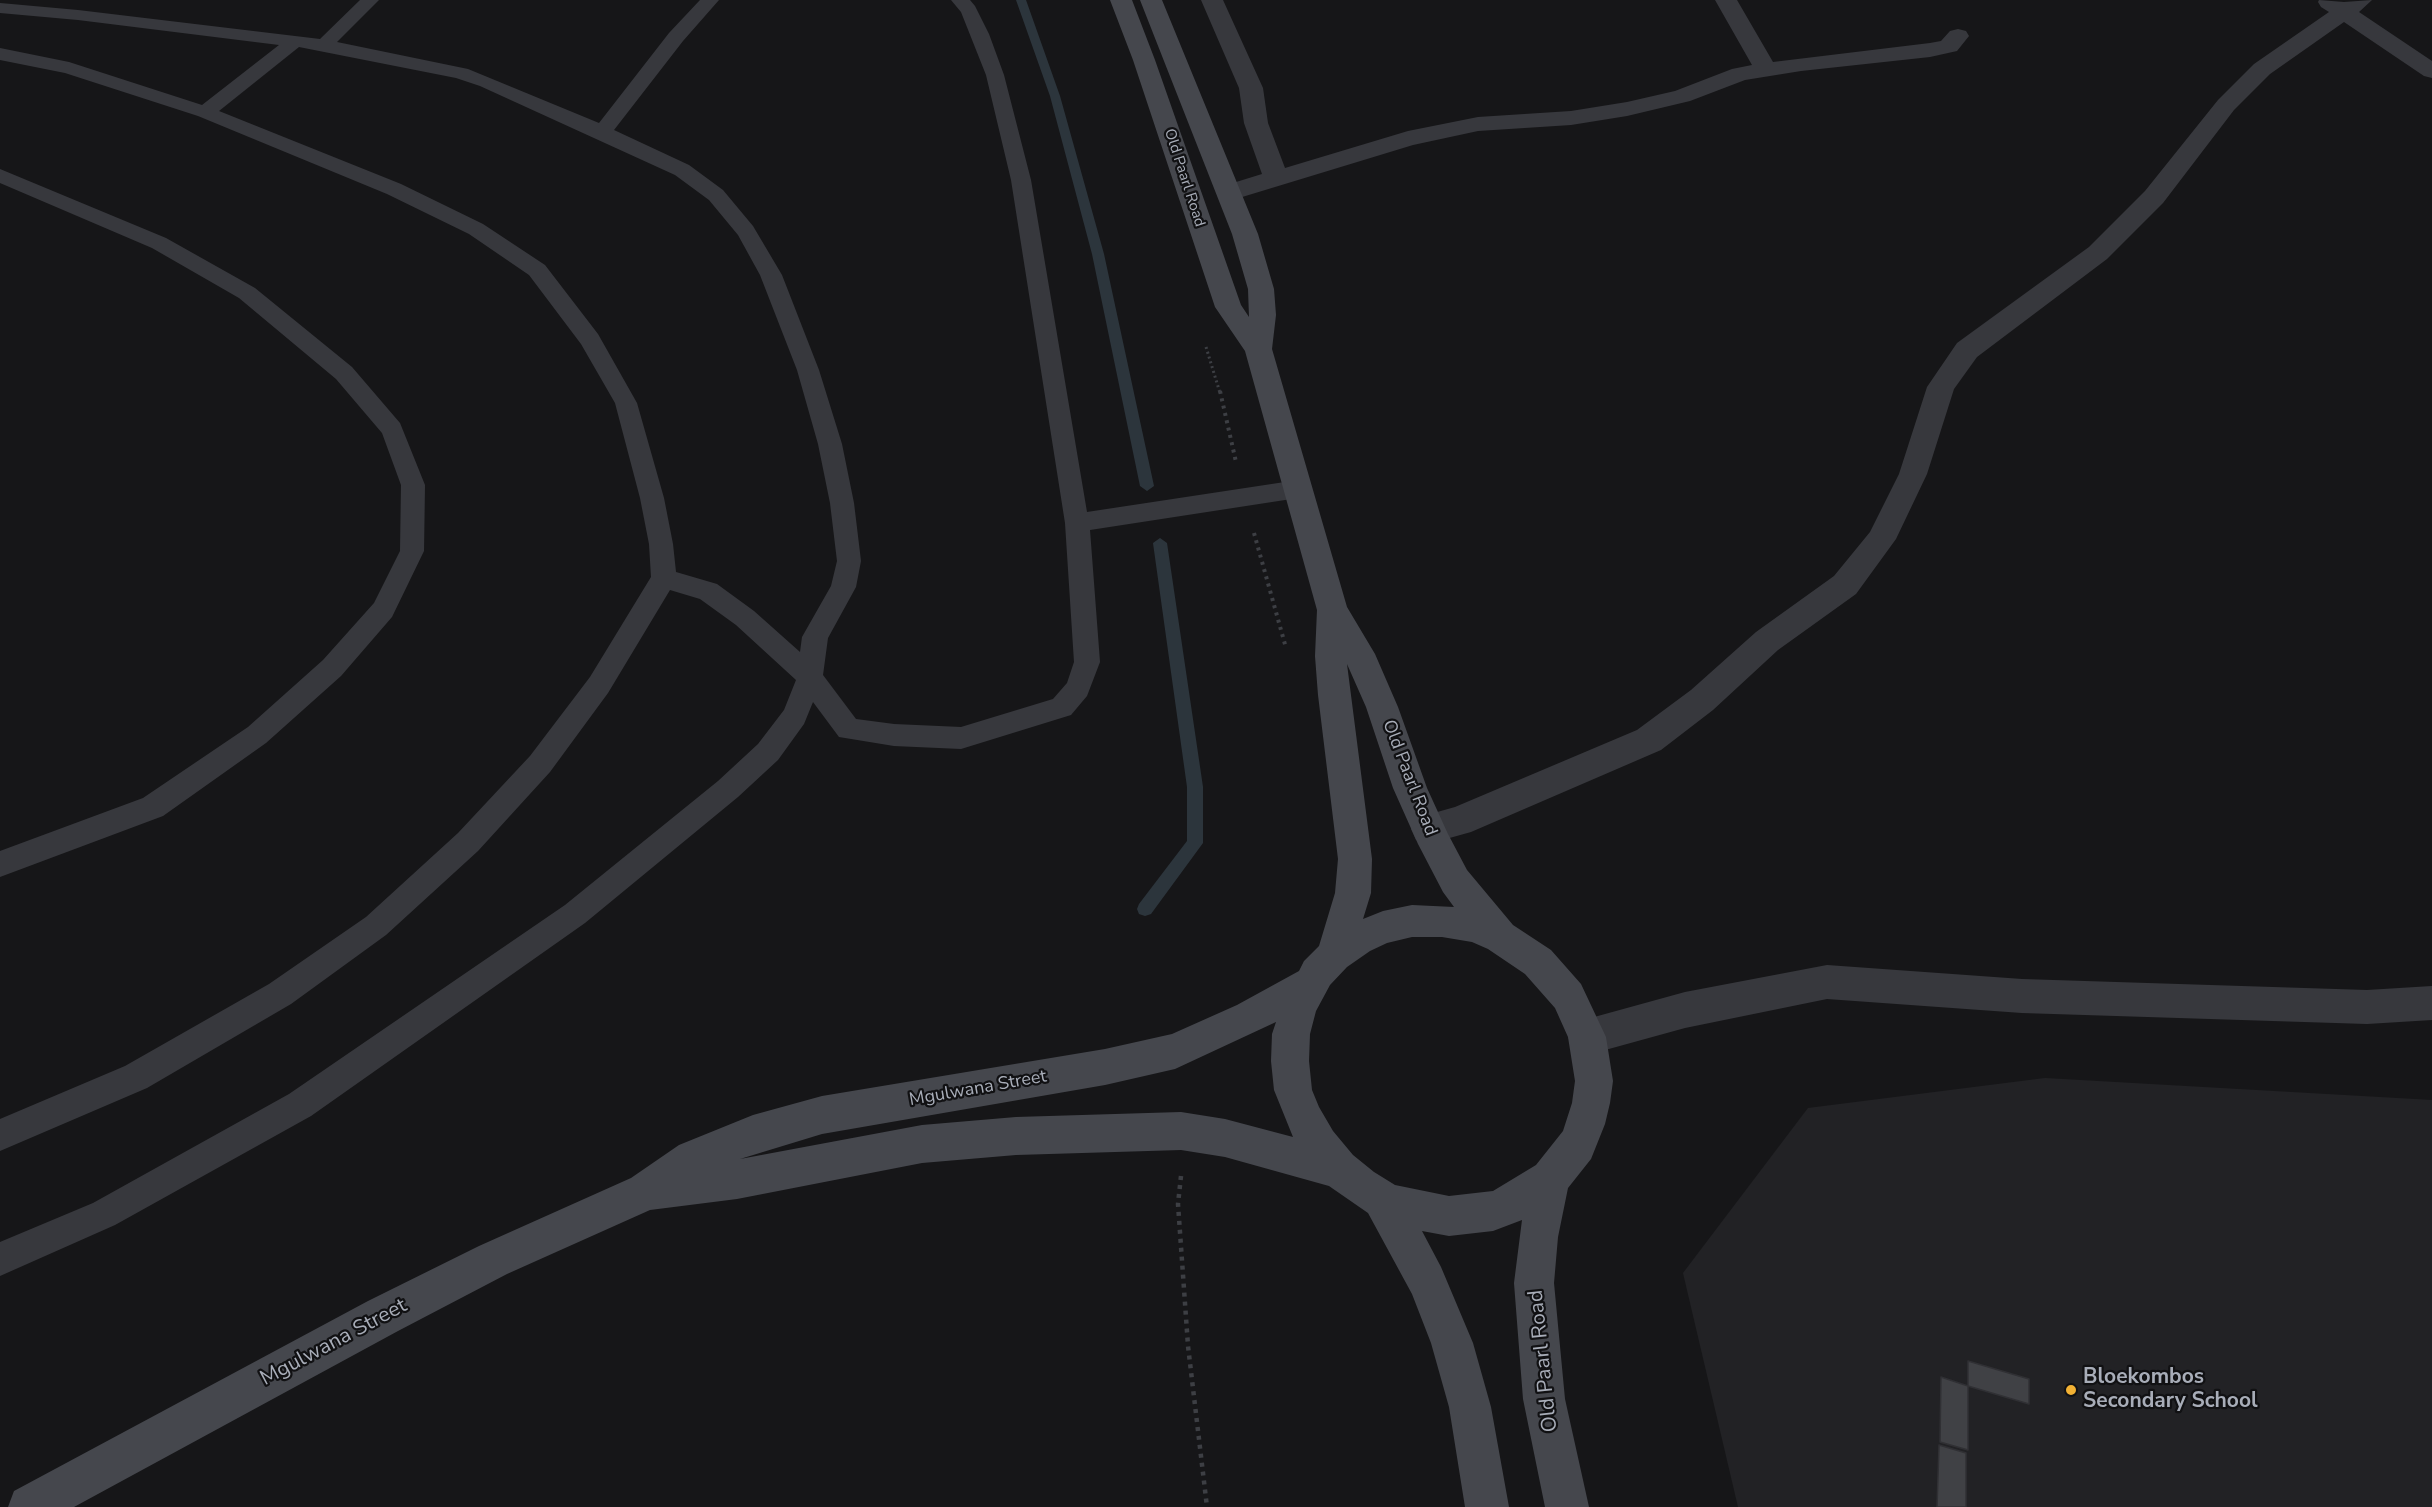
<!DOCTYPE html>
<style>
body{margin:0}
canvas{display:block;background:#161618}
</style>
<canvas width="2432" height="1507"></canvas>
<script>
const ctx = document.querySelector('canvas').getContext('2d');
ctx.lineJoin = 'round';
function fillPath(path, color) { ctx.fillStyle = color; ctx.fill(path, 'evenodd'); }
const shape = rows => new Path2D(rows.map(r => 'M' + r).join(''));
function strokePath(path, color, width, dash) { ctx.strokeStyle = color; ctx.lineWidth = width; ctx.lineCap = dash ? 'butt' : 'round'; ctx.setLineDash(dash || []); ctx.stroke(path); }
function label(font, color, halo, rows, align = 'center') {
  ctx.font = font + ' "Nunito Sans",sans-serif'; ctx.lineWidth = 4.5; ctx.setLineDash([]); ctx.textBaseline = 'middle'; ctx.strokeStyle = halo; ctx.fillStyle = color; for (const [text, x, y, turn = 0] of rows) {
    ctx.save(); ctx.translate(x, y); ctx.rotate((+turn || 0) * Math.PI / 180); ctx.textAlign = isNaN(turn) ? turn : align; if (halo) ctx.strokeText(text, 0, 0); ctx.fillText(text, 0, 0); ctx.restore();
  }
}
fillPath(shape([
 [2045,1078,2432,1100,2432,1507,1738,1507,1683,1273,1808,1108]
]), '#222225');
fillPath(shape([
 [1016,0,1026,0,1060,96,1104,254,1154,486,1147,491,1140,486,1092,254,1050,96,1016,0],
 [1160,538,1167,543,1203,787,1203,843,1151,914,1145,916,1139,914,1137,909,1139,904,1187,841,1187,787,1153,543,1160,538]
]), '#2c353c');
const building = shape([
 [1968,1361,2029,1379,2029,1404,1968,1386,1968,1361],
 [1941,1377,1968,1386,1968,1450,1940,1442,1941,1377],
 [1939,1445,1966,1453,1966,1507,1937,1507,1939,1445]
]);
fillPath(building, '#404145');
strokePath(building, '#303034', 1.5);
strokePath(shape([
 [1206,347,1220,393]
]), '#3d3f44', 3, [2, 3]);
strokePath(shape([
 [1220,391,1236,462],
 [1254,533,1286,648]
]), '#3d3f44', 4, [3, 4.5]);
strokePath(shape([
 [1181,1176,1178,1204,1188,1346,1207,1507]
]), '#3d3f44', 4.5, [4, 5]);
fillPath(shape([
 [360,0,379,0,337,42,468,69,599,123,669,33,700,0,719,0,683,41,614,130,689,165,723,190,753,226,782,275,819,370,842,444,854,503,861,561,856,587,828,638,823,675,856,719,894,724,961,727,1053,699,1067,683,1074,662,1065,523,1011,180,986,75,961,12,951,0,970,0,975,6,989,34,1004,75,1031,180,1087,512,1298,480,1306,483,1310,489,1306,495,1298,498,1090,530,1100,662,1087,696,1071,715,961,749,894,746,839,737,813,702,804,724,778,760,738,797,585,923,311,1116,115,1225,0,1276,0,1242,93,1203,289,1094,565,905,718,781,758,744,784,710,796,680,736,625,700,599,670,590,608,693,550,772,478,851,386,935,291,1004,147,1088,0,1151,0,1119,125,1066,269,984,366,917,458,833,530,756,590,677,651,577,649,544,640,498,615,403,581,344,529,275,469,234,387,194,198,116,65,73,0,60,0,48,69,62,202,105,279,45,78,20,0,13,0,3,78,10,320,39,360,0],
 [299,47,456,78,480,86,675,175,709,200,738,235,760,275,797,370,818,444,830,503,837,561,831,586,802,637,800,652,754,611,717,584,676,572,673,544,664,498,637,403,598,334,545,265,483,224,401,184,219,111,299,47],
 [0,169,166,238,255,288,352,367,400,423,425,485,424,551,392,617,341,676,266,743,163,816,0,877,0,851,143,798,248,727,323,660,374,603,400,551,401,485,382,433,336,379,239,298,152,248,0,183,0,169]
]), '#37383d');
fillPath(shape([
 [1201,0,1223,0,1263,88,1268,123,1285,168,1408,131,1478,117,1571,111,1627,102,1675,91,1732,69,1752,65,1715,0,1737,0,1773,62,1930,43,1941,41,1950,31,1958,29,1966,31,1969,36,1957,51,1930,57,1801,71,1745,80,1690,101,1627,116,1571,125,1478,131,1413,145,1229,201,1220,199,1217,193,1220,187,1262,174,1244,123,1239,88,1201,0],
 [2319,0,2344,2,2372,0,2359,12,2432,61,2432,78,2424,76,2344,22,2270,74,2234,110,2163,203,2107,259,1977,357,1954,389,1927,474,1896,539,1856,594,1778,650,1713,710,1661,750,1471,832,1428,844,1416,840,1411,829,1416,818,1455,807,1637,730,1691,690,1756,632,1834,576,1870,532,1899,474,1927,387,1957,343,2089,247,2145,191,2218,100,2254,64,2329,12,2321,7,2318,2,2319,0],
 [1827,965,2022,979,2367,990,2432,986,2432,1020,2367,1024,2022,1013,1827,999,1685,1028,1587,1055,1574,1050,1568,1037,1574,1024,1587,1019,1685,992,1827,965]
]), '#37383d');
fillPath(shape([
 [1110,0,1132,0,1155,60,1241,305,1249,317,1248,289,1232,234,1140,0,1162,0,1258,234,1274,289,1276,315,1272,349,1347,607,1375,654,1398,707,1427,788,1448,834,1467,870,1513,925,1551,950,1581,984,1606,1037,1613,1081,1610,1103,1605,1124,1591,1159,1568,1188,1558,1237,1554,1283,1565,1399,1589,1507,1545,1507,1523,1399,1514,1283,1522,1220,1493,1231,1449,1236,1422,1231,1441,1267,1473,1343,1491,1407,1509,1507,1465,1507,1449,1407,1431,1343,1412,1294,1368,1213,1329,1186,1225,1157,1181,1150,1016,1155,922,1163,737,1199,650,1210,507,1274,398,1331,74,1507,8,1507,14,1491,368,1301,479,1246,631,1178,679,1145,753,1115,822,1096,1105,1049,1172,1034,1237,1005,1299,971,1304,961,1319,946,1335,893,1338,859,1318,695,1315,656,1317,610,1245,351,1215,307,1133,60,1110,0],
 [1347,664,1366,707,1393,788,1418,844,1443,892,1454,907,1412,905,1383,911,1363,919,1371,893,1372,859,1347,664],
 [1412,937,1442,937,1472,942,1488,949,1525,974,1555,1008,1568,1037,1575,1081,1572,1103,1563,1131,1536,1165,1493,1191,1449,1196,1395,1185,1374,1172,1353,1155,1333,1131,1319,1107,1312,1090,1309,1061,1310,1034,1316,1011,1330,985,1347,967,1370,951,1387,943,1412,937],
 [1276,1022,1272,1034,1271,1061,1274,1090,1293,1137,1225,1119,1181,1112,1016,1117,922,1125,740,1159,822,1134,1105,1085,1175,1069,1276,1022]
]), '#45474d');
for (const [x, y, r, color] of [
 [2071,1390,6,"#f2b134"]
]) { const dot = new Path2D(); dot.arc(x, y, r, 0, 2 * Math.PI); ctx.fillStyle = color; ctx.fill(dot); strokePath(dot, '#111113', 2); }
label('15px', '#a8adb8', '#111113', [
 ["Old Paarl Road",1184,178,72]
]);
label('18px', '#a8adb8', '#111113', [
 ["Old Paarl Road",1409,778,69],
 ["Mgulwana Street",978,1089,-10]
]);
label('21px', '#a8adb8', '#111113', [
 ["Mgulwana Street",334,1343,-28],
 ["Old Paarl Road",1544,1361,-96]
]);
label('bold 21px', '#a8adb8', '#111113', [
 ["Bloekombos",2083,1378],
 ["Secondary School",2083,1402]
], 'left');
</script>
